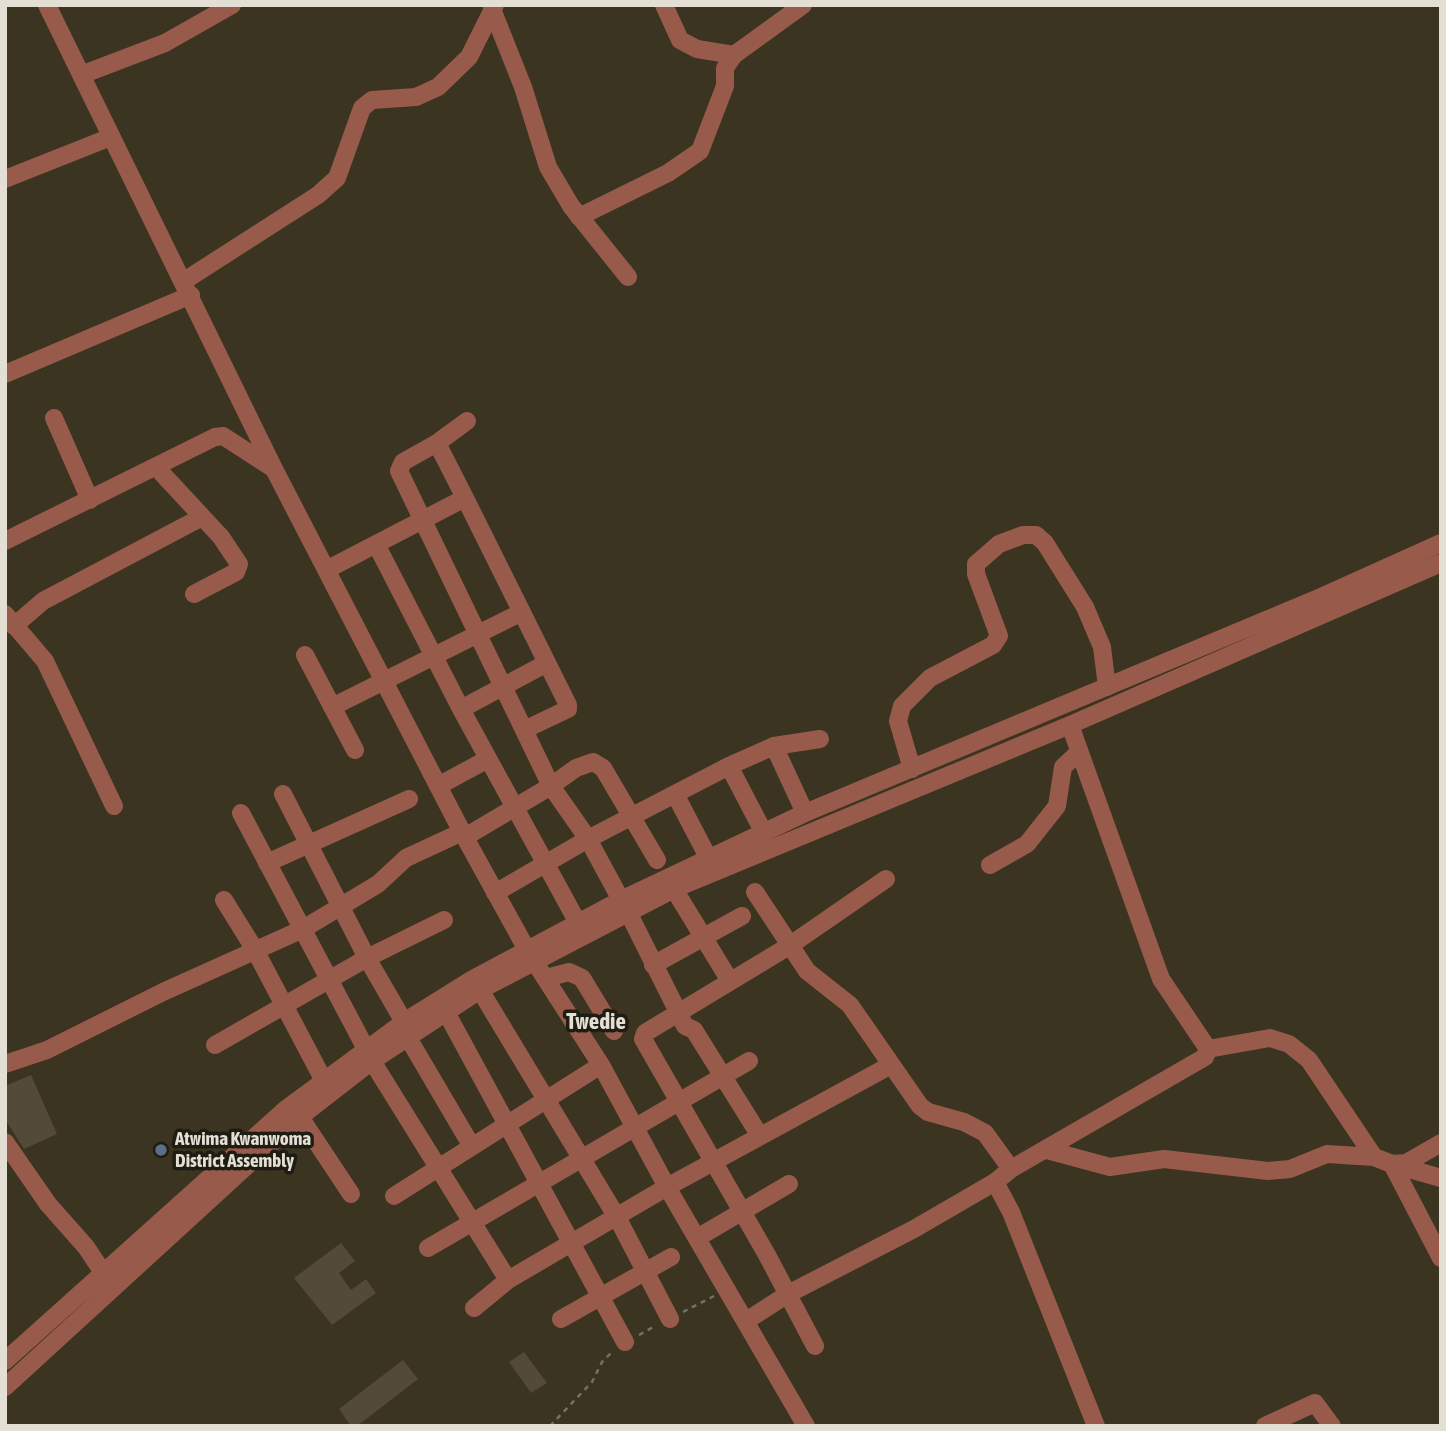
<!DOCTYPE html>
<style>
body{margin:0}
#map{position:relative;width:1446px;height:1431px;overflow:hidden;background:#3b3421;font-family:"Asap Condensed",sans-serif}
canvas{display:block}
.frame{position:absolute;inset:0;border:7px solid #e4dfd4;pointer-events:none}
</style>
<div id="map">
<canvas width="1446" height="1431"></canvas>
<div class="frame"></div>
</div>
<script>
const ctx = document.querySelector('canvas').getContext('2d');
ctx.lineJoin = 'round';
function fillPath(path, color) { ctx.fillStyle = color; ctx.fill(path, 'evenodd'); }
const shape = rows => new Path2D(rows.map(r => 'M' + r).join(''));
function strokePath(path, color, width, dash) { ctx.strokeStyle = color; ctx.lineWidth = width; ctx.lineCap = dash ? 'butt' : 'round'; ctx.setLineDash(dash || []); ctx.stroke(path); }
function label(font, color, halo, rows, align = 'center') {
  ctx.font = font + ' "Asap Condensed",sans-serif'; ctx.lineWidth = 7; ctx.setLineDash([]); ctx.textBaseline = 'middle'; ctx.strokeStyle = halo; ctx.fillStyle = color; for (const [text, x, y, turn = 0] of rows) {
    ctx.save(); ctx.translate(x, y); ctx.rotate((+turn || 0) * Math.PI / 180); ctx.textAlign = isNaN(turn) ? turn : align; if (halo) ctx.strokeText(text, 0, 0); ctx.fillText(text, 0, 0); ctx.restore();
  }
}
fillPath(shape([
 [31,1075,57,1134,24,1149,5,1119,5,1086],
 [341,1243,355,1261,339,1273,351,1290,366,1279,376,1293,332,1325,294,1278],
 [524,1352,547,1383,531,1393,509,1362],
 [403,1360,418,1379,357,1426,351,1426,339,1409]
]), '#534b38');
strokePath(shape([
 [683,1312,714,1296],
 [639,1335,655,1326],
 [550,1426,592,1382,602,1362,613,1351]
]), '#777161', 2.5, [5, 5]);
strokePath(shape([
 [47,5,274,469,462,832,527,950,601,1065,667,1187,806,1426],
 [664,5,680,40,697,49,734,55],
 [492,9,523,87,548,167,571,206,628,277],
 [81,75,165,43,232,5],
 [5,179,111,137],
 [579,217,668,173,700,151,725,86,725,68,734,55,803,5],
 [184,281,318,195,337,178,362,108,372,100,416,97,438,87,469,57,495,5],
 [5,374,191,295],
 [54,418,90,500],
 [467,421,437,443,403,462,399,471,551,786,588,839,621,900],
 [437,443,465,498],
 [157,468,221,537,239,564,236,572,194,594],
 [5,541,215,437,223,436,274,469],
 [376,544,461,709,578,923],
 [328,569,465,498,568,705,568,709,524,730],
 [5,614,45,661,114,806],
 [14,626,43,601,202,517],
 [305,655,355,750],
 [332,707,522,612],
 [461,709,547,663],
 [1070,725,1161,979,1208,1049],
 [774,746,805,813],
 [729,766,764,833],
 [912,769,898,721,902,706,930,678,993,645,999,636,976,574,976,564,999,544,1023,535,1036,535,1045,543,1085,607,1102,647,1107,687],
 [438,786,488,759],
 [283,794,367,958,404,1022],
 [675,794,709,859],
 [241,813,366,1049],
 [465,837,551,786,576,768,593,762,603,768,657,860],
 [267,863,409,799],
 [990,865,1027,844,1057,806,1063,767,1078,753],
 [674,889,730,981],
 [755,892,807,971,850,1005,920,1106,928,1112,964,1122,985,1133,1011,1169],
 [495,893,588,839,729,766,774,746,820,739],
 [224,900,255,950,324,1081],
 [628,912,685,1026,694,1030,760,1136],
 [653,965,742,916],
 [546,978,569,972,582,978,614,1031],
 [480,990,618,1219,670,1319],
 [446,1012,625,1342],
 [407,1036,471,1145],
 [215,1045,367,958,444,920],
 [1208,1049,1270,1038,1289,1044,1309,1060,1374,1157,1392,1164,1406,1163,1441,1143],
 [372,1061,508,1280],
 [5,1064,47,1050,163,992,303,929,378,884,406,858,462,832],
 [300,1117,351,1194],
 [5,1142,48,1204,86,1247,104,1274],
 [1047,1150,1110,1167,1164,1159,1268,1171,1290,1169,1327,1154,1374,1157],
 [1392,1164,1441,1258],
 [1392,1164,1441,1178],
 [995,1182,1011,1212,1096,1426],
 [394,1196,601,1065],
 [697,1238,789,1184],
 [428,1248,749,1061],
 [474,1308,508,1280,667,1187,891,1065],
 [561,1319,671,1257],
 [746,1321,788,1294,914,1229,995,1182,1011,1169,1205,1057,1208,1049],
 [815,1346,767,1255,643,1039,645,1033,789,946,886,879],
 [5,1361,286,1109,404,1022,473,979,621,900,805,813,1321,597,1441,543],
 [5,1387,300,1117,372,1061,480,990,674,889,1070,725,1441,563],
 [1265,1426,1315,1403,1332,1426]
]), '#985b4b', 18);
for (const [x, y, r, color] of [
 [161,1150,7,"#5c6f8a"]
]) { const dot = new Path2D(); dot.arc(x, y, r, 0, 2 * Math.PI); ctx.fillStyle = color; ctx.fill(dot); strokePath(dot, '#1f1c13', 2.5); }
label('bold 19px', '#e4dfd4', '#1f1c13', [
 ["Atwima Kwanwoma",175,1139],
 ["District Assembly",175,1161]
], 'left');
label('bold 23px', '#e4dfd4', '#1f1c13', [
 ["Twedie",596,1022]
]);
</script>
